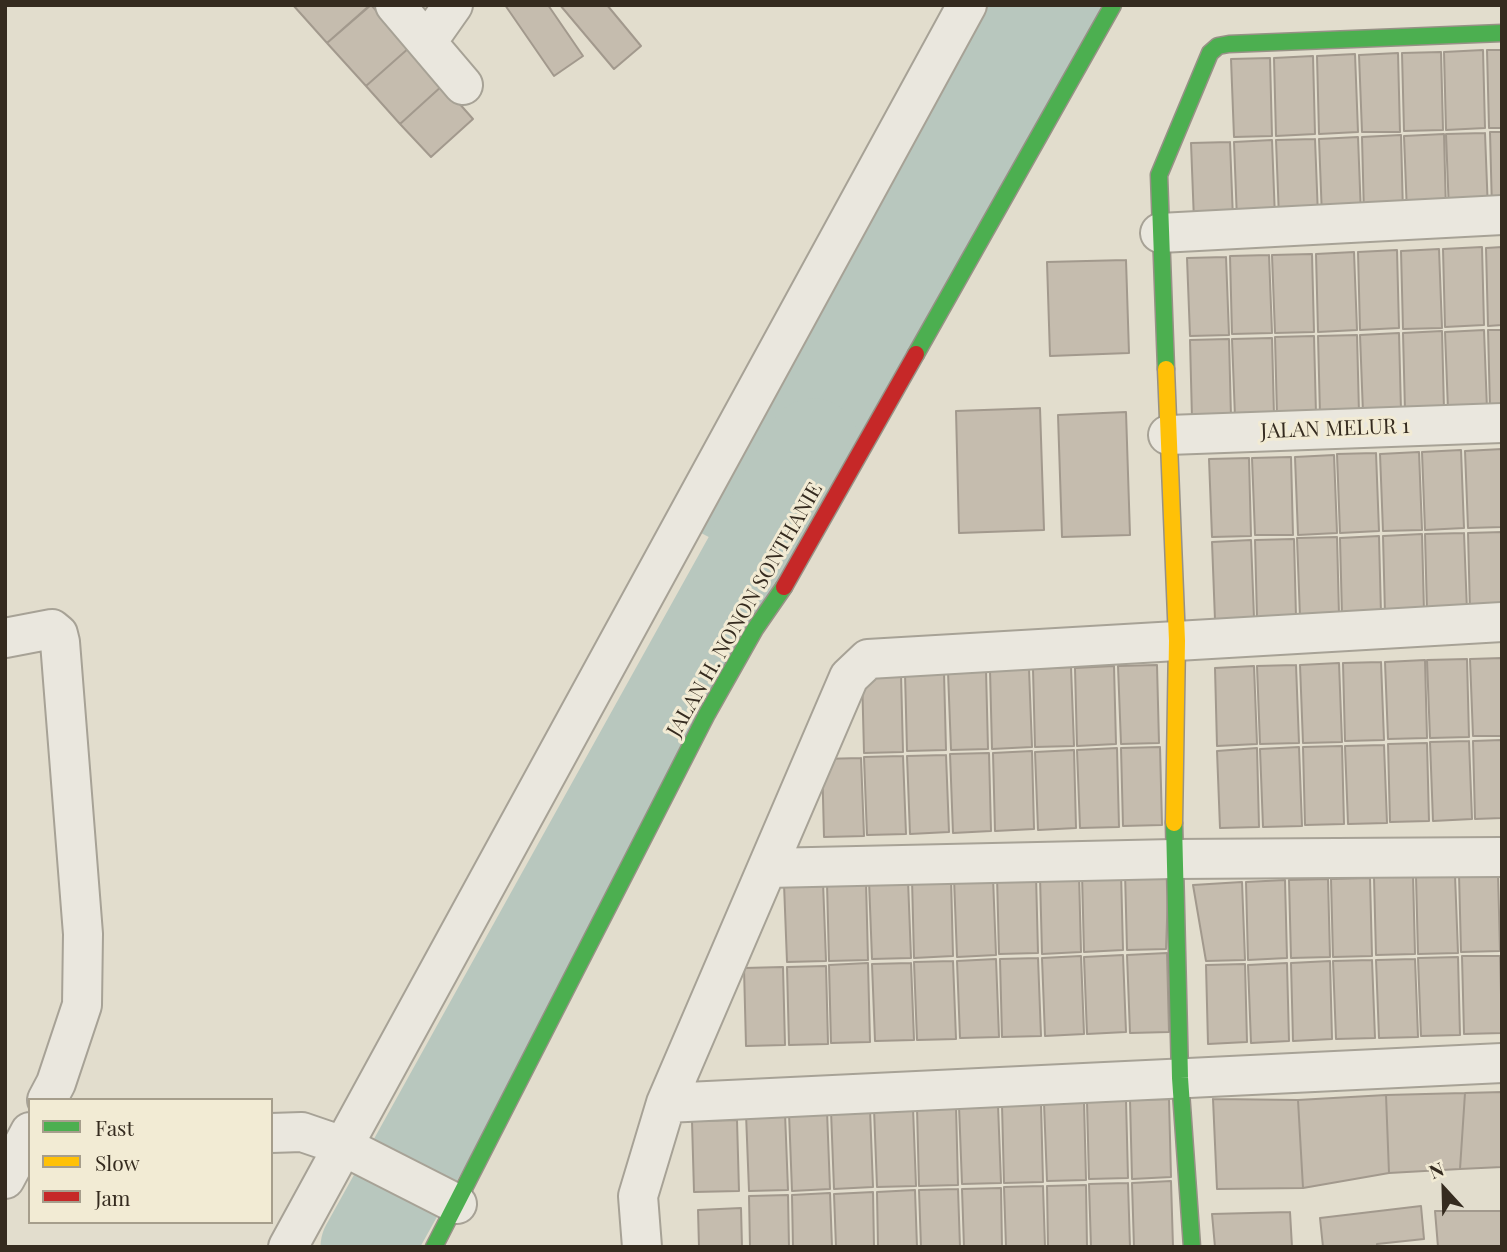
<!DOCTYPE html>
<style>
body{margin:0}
#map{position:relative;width:1507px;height:1252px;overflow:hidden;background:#e2ddcd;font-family:"Playfair Display",serif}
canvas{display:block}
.frame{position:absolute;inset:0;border:7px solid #352b1f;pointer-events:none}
.legend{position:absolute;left:28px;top:1098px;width:245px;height:126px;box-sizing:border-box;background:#f2ebd4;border:2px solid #a69e8c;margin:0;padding:9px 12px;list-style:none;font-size:21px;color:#352b1f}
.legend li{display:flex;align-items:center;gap:14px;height:35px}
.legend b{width:35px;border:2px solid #a69e8c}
.north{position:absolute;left:1409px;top:1154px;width:70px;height:70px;-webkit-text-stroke:5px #f2ebd4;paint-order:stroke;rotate:338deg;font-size:19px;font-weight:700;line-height:28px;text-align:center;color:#352b1f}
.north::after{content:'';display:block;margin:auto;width:24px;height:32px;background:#352b1f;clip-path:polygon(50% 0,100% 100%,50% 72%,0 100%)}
</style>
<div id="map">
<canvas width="1507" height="1252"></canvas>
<div class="frame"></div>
<ul class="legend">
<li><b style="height:9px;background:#4caf50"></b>Fast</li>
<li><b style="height:9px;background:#ffc107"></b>Slow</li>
<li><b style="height:9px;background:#c62828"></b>Jam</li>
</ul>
<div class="north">N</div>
</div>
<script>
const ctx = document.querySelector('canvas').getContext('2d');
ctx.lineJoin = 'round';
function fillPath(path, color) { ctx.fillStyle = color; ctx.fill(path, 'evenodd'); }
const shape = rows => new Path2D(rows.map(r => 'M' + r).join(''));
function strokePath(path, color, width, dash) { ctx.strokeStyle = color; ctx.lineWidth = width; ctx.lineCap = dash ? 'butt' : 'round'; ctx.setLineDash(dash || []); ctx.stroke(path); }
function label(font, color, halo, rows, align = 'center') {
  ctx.font = font + ' "Playfair Display",serif'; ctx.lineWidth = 6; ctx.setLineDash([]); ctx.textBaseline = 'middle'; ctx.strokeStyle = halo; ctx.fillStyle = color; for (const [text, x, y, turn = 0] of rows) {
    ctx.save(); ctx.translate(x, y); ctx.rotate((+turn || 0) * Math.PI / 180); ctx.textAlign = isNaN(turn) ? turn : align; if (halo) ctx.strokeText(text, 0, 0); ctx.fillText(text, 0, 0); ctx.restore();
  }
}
fillPath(shape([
 [967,5,1113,5,789,579,682,523]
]), '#b8c7be');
strokePath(shape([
 [367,1247,813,445]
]), '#b8c7be', 93);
const building = shape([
 [293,5,370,5,327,43,293,5],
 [371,5,410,47,366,86,327,43,371,5],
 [505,5,548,5,583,56,554,76,505,5],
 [560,5,607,5,641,46,614,69,560,5],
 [410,47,443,85,400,124,366,86,410,47],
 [1483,50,1485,128,1446,130,1444,52,1483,50],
 [1487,50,1502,50,1502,128,1489,128,1487,50],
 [1441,52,1443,130,1404,131,1402,53,1441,52],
 [1398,53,1400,132,1362,132,1359,55,1398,53],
 [1355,54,1358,132,1319,134,1317,56,1355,54],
 [1313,56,1315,134,1276,136,1274,58,1313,56],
 [1270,58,1272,136,1234,137,1231,59,1270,58],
 [443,85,473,119,431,157,400,124,443,85],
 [1490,132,1502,132,1502,210,1492,210,1490,132],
 [1485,133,1488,211,1449,212,1446,134,1485,133],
 [1444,134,1446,212,1407,213,1404,136,1444,134],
 [1401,135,1403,213,1364,215,1362,137,1401,135],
 [1358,137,1361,215,1322,217,1319,139,1358,137],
 [1315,139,1318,216,1279,218,1276,140,1315,139],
 [1272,140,1275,218,1237,220,1234,142,1272,140],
 [1230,142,1233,219,1194,221,1191,143,1230,142],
 [1482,247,1484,325,1445,327,1443,249,1482,247],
 [1502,247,1502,325,1488,326,1486,248,1502,247],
 [1439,249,1442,328,1403,329,1401,251,1439,249],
 [1397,250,1399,328,1360,330,1358,252,1397,250],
 [1354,252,1357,330,1318,332,1316,254,1354,252],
 [1312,254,1314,332,1275,333,1272,255,1312,254],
 [1269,255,1272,333,1232,334,1230,256,1269,255],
 [1226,257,1229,335,1190,336,1187,258,1226,257],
 [1126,260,1129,353,1050,356,1047,262,1126,260],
 [1484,330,1487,409,1448,410,1445,332,1484,330],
 [1488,330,1502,330,1502,408,1490,408,1488,330],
 [1442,331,1444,410,1405,411,1403,333,1442,331],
 [1399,333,1401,411,1363,413,1360,335,1399,333],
 [1357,335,1359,413,1320,415,1318,336,1357,335],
 [1314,336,1316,414,1277,415,1275,337,1314,336],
 [1272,338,1274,416,1235,417,1232,339,1272,338],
 [1229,339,1231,417,1192,419,1190,340,1229,339],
 [1040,408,1044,530,959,533,956,411,1040,408],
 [1126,412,1130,535,1062,537,1058,415,1126,412],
 [1502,449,1502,527,1468,528,1465,451,1502,449],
 [1461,450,1464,528,1425,530,1422,452,1461,450],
 [1419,452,1422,530,1383,531,1380,454,1419,452],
 [1376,453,1379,531,1340,533,1337,454,1376,453],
 [1334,455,1337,533,1298,535,1295,457,1334,455],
 [1291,457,1293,535,1255,535,1252,458,1291,457],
 [1249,458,1251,536,1212,537,1209,459,1249,458],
 [1502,532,1502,610,1470,611,1468,533,1502,532],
 [1464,533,1467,611,1427,612,1425,534,1464,533],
 [1422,534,1424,612,1385,614,1383,536,1422,534],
 [1379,536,1381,614,1342,616,1340,538,1379,536],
 [1337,537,1339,615,1300,617,1297,538,1337,537],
 [1294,539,1296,617,1257,618,1255,540,1294,539],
 [1251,540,1254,618,1215,620,1212,542,1251,540],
 [1502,658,1502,736,1473,736,1470,659,1502,658],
 [1467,659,1469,737,1430,738,1427,660,1467,659],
 [1425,660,1427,738,1388,739,1385,662,1425,660],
 [1381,662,1384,740,1345,741,1343,663,1381,662],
 [1339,663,1342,742,1303,743,1300,665,1339,663],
 [1157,665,1159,743,1121,744,1118,666,1157,665],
 [1296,665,1299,743,1260,744,1257,666,1296,665],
 [1114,666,1116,744,1077,746,1075,668,1114,666],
 [1254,666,1257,744,1217,746,1215,668,1254,666],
 [1071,667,1074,746,1035,747,1033,669,1071,667],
 [1029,669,1032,747,992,749,990,670,1029,669],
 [986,670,988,749,951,750,948,672,986,670],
 [944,672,946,750,907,751,905,673,944,672],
 [901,674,903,752,864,753,862,675,901,674],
 [1502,740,1502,818,1475,819,1473,741,1502,740],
 [1469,741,1472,819,1433,821,1430,742,1469,741],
 [1427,743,1429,821,1390,822,1388,744,1427,743],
 [1384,745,1387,823,1348,824,1345,746,1384,745],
 [1342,746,1344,824,1305,825,1303,747,1342,746],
 [1160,747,1162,825,1123,826,1121,748,1160,747],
 [1299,747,1302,826,1263,827,1260,749,1299,747],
 [1117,748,1119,827,1080,828,1077,750,1117,748],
 [1257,748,1259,827,1220,828,1217,751,1257,748],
 [1074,750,1076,828,1038,830,1035,752,1074,750],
 [1032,751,1034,829,995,831,993,753,1032,751],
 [989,753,991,831,953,833,950,754,989,753],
 [946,755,949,832,910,834,907,756,946,755],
 [903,756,906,834,867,835,864,757,903,756],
 [861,758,864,836,824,837,822,759,861,758],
 [1169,864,1166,949,1127,950,1125,872,1169,864],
 [1121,872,1123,950,1084,952,1082,874,1121,872],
 [1498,873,1500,951,1461,952,1459,874,1498,873],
 [1079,874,1081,952,1042,954,1040,876,1079,874],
 [1036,875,1038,953,999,954,997,876,1036,875],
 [1413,875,1415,954,1376,955,1374,877,1413,875],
 [1455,875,1458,953,1418,954,1416,876,1455,875],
 [993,877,996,955,957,957,954,878,993,877],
 [951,878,953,956,914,958,912,879,951,878],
 [1370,878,1372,956,1333,957,1331,879,1370,878],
 [1328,879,1330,957,1291,958,1289,880,1328,879],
 [908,880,911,958,872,959,869,881,908,880],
 [1285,880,1287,958,1248,960,1246,882,1285,880],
 [823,882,826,961,787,962,784,884,823,882],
 [866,882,868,960,829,961,827,883,866,882],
 [1242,882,1245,960,1206,961,1193,885,1242,882],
 [1167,953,1169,1032,1130,1033,1127,955,1167,953],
 [1123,955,1126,1032,1087,1034,1084,957,1123,955],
 [1081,956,1084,1034,1045,1036,1042,958,1081,956],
 [1462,956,1500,956,1502,1033,1464,1034,1462,956],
 [1458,957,1460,1035,1421,1036,1418,958,1458,957],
 [1038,958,1041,1036,1002,1037,1000,959,1038,958],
 [996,959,999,1037,960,1038,957,961,996,959],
 [1415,959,1418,1037,1379,1038,1376,960,1415,959],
 [1372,960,1375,1038,1336,1039,1333,961,1372,960],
 [953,961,956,1039,917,1040,914,962,953,961],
 [1330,961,1332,1039,1293,1041,1291,963,1330,961],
 [868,963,870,1042,831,1043,829,965,868,963],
 [911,963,914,1040,875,1041,872,964,911,963],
 [1287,963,1289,1041,1251,1043,1248,965,1287,963],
 [1245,964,1247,1042,1208,1044,1206,965,1245,964],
 [826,966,828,1044,789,1045,787,967,826,966],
 [783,967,785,1045,746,1046,744,968,783,967],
 [1502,1092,1502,1167,1460,1169,1465,1093,1502,1092],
 [1465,1093,1460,1169,1389,1173,1386,1095,1465,1093],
 [1386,1095,1389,1173,1303,1188,1298,1100,1386,1095],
 [1169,1099,1171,1177,1132,1179,1130,1100,1169,1099],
 [1213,1099,1298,1100,1303,1188,1217,1189,1213,1099],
 [1126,1100,1128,1178,1089,1179,1087,1101,1126,1100],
 [1084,1102,1086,1180,1047,1181,1044,1103,1084,1102],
 [1041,1104,1043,1182,1004,1183,1002,1105,1041,1104],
 [998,1105,1001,1183,962,1184,959,1106,998,1105],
 [956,1106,958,1185,919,1186,917,1108,956,1106],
 [913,1108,916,1186,877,1187,874,1109,913,1108],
 [870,1109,873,1187,834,1189,831,1111,870,1109],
 [827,1111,830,1189,792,1191,789,1113,827,1111],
 [785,1113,788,1190,749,1191,746,1114,785,1113],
 [737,1120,739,1191,694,1192,692,1121,737,1120],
 [1171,1181,1173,1247,1134,1247,1132,1183,1171,1181],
 [1128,1183,1130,1247,1091,1247,1089,1184,1128,1183],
 [1086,1185,1087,1247,1048,1247,1047,1186,1086,1185],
 [1043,1186,1045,1247,1006,1247,1004,1187,1043,1186],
 [1001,1188,1002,1247,964,1247,962,1189,1001,1188],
 [958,1189,960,1247,921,1247,919,1190,958,1189],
 [915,1190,917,1247,878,1247,877,1192,915,1190],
 [873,1192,874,1247,836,1247,834,1194,873,1192],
 [830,1193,832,1247,793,1247,792,1195,830,1193],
 [788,1195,789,1247,750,1247,749,1196,788,1195],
 [1421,1206,1424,1239,1377,1244,1377,1247,1323,1247,1320,1218,1421,1206],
 [741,1208,742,1247,699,1247,698,1210,741,1208],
 [1435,1211,1502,1211,1502,1247,1438,1247,1435,1211],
 [1290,1212,1292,1247,1215,1247,1212,1214,1290,1212]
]);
fillPath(building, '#c5bcae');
strokePath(building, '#a2998d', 2);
const street = shape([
 [395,5,463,85],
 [427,42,453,5],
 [1160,233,1502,215],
 [1168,435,1502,423],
 [5,638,52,629,58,634,60,642,83,934,82,1005,56,1083,47,1100],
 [767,868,1173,859,1502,857],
 [666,1103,1502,1063],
 [271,1133,302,1132,343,1146,457,1204],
 [5,1179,30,1132],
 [288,1247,967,5],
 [642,1247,638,1196,666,1103,849,677,868,659,1502,622]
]);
const fast = shape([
 [916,354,1113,5],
 [1166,369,1159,175,1210,53,1218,46,1229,44,1502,33],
 [1174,823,1180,1078,1192,1247],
 [434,1247,707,714,755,629,784,587]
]);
const slow = shape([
 [1166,369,1177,641,1174,823]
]);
const jam = shape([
 [784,587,916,354]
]);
strokePath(street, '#a7a296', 42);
strokePath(fast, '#979186', 19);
strokePath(slow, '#979186', 19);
strokePath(jam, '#979186', 19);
strokePath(street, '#eae7de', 38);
strokePath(fast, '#4caf50', 16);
strokePath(slow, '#ffc107', 16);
strokePath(jam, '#c62828', 16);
label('21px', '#352b1f', '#f2ebd4', [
 ["JALAN MELUR 1",1335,429,-2],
 ["JALAN H. NONON SONTHANIE",745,610,-60]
]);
</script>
